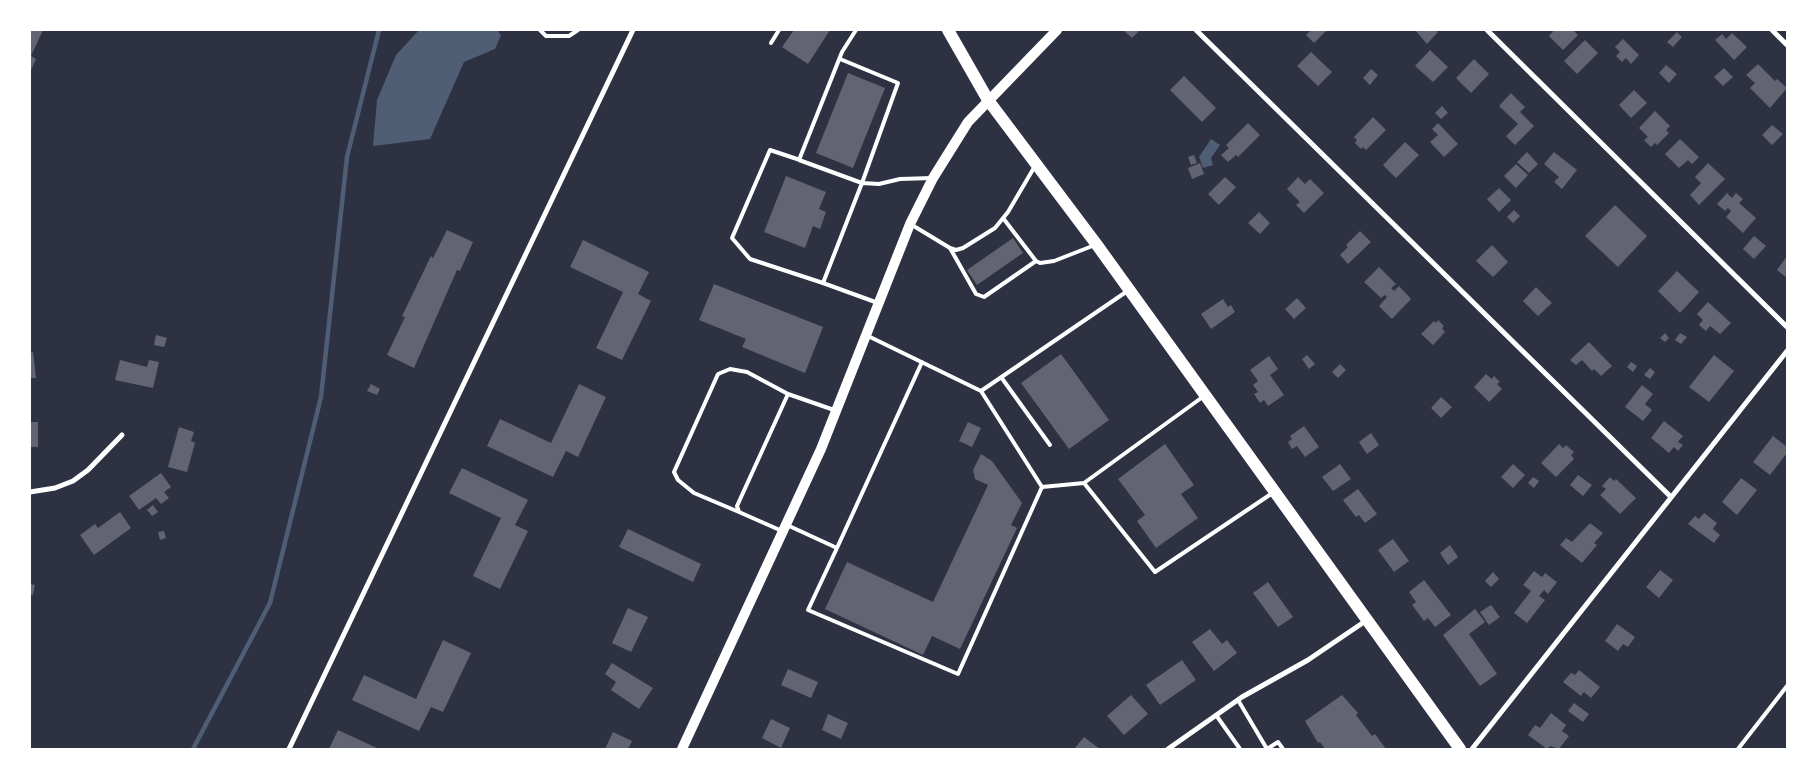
<!DOCTYPE html>
<style>
body{margin:0}
#map{position:relative;width:1817px;height:779px;overflow:hidden;background:#2d3142;font-family:Mulish,sans-serif}
canvas{display:block}
.frame{position:absolute;inset:0;border:31px solid #fff;pointer-events:none}
</style>
<div id="map">
<canvas width="1817" height="779"></canvas>
<div class="frame"></div>
</div>
<script>
const ctx = document.querySelector('canvas').getContext('2d');
ctx.lineJoin = 'round';
function fillPath(path, color) { ctx.fillStyle = color; ctx.fill(path, 'evenodd'); }
const shape = rows => new Path2D(rows.map(r => 'M' + r).join(''));
function strokePath(path, color, width, dash) { ctx.strokeStyle = color; ctx.lineWidth = width; ctx.lineCap = dash ? 'butt' : 'round'; ctx.setLineDash(dash || []); ctx.stroke(path); }
fillPath(shape([
 [419,30,497,30,501,35,495,49,464,62,430,139,373,146,377,100,396,55],
 [1211,139,1220,145,1211,158,1213,165,1203,168,1199,157]
]), '#4f5d75');
strokePath(shape([
 [193,749,270,603,321,397,347,157,379,30]
]), '#4f5d75', 4.5);
fillPath(shape([
 [30,30,43,30,31,56,36,59,30,72],
 [794,30,830,30,808,64,782,47],
 [1123,30,1140,30,1132,38],
 [1311,30,1325,30,1326,31,1314,43,1306,35],
 [1415,30,1435,30,1438,32,1427,44],
 [1554,30,1573,30,1578,35,1563,50,1549,36],
 [1677,32,1682,37,1673,47,1667,42],
 [1732,33,1747,47,1734,60,1715,40,1722,34,1726,39],
 [1623,39,1639,55,1631,64,1626,58,1622,62,1616,56,1620,52,1615,47],
 [1585,40,1598,53,1577,74,1564,61],
 [1430,50,1448,67,1433,82,1415,66],
 [1311,52,1332,72,1318,86,1297,66],
 [1474,59,1489,74,1471,93,1456,78],
 [1758,64,1775,81,1777,79,1787,88,1770,108,1750,88,1755,83,1746,75],
 [1666,65,1677,74,1669,83,1659,73],
 [1724,68,1733,77,1723,86,1714,77],
 [1371,69,1378,75,1370,85,1363,78],
 [848,73,885,88,853,168,816,153],
 [1184,76,1216,108,1202,122,1170,90],
 [1634,90,1647,103,1631,118,1619,105],
 [1511,93,1525,107,1520,112,1534,126,1515,145,1506,136,1518,124,1499,106],
 [1442,106,1448,113,1441,119,1435,113],
 [1655,111,1670,126,1666,130,1669,133,1657,145,1655,143,1651,147,1644,140,1648,137,1639,128],
 [1373,117,1386,130,1366,150,1363,147,1361,149,1355,143,1357,140,1354,137],
 [1248,123,1260,135,1238,157,1236,155,1228,162,1221,155,1229,148,1226,145],
 [1438,123,1458,144,1444,157,1430,142,1438,135,1432,129],
 [1772,125,1783,134,1772,145,1762,135],
 [1680,139,1699,157,1692,164,1688,160,1679,168,1665,154],
 [1405,142,1419,155,1396,178,1383,165],
 [1527,152,1538,164,1529,173,1517,162],
 [1554,152,1577,170,1562,189,1554,182,1559,177,1544,164],
 [1194,155,1197,163,1191,165,1188,157],
 [1200,163,1204,174,1192,179,1188,168],
 [1708,163,1725,179,1699,205,1690,195,1701,183,1695,177],
 [1516,164,1528,175,1516,188,1504,176],
 [786,176,826,192,819,209,826,212,820,229,813,226,805,248,764,232],
 [1225,177,1236,187,1219,205,1208,194],
 [1298,177,1305,184,1310,179,1324,193,1304,213,1296,205,1300,202,1287,189],
 [1499,188,1511,200,1499,212,1487,199],
 [1727,193,1732,198,1736,193,1743,199,1739,203,1756,218,1743,233,1726,217,1731,211,1728,208,1725,211,1717,204],
 [1615,205,1647,236,1618,267,1585,236],
 [1514,210,1520,216,1513,223,1507,217],
 [1259,212,1270,223,1260,234,1248,223],
 [447,230,473,242,460,271,457,270,414,368,387,355,405,317,402,316,431,256,433,258],
 [1360,231,1371,242,1348,264,1340,255,1348,247,1346,245],
 [1754,236,1766,246,1754,259,1743,249],
 [1013,238,1023,253,977,285,967,270],
 [583,240,649,272,638,294,651,301,622,360,596,348,623,292,570,267],
 [1492,245,1508,262,1493,277,1476,261],
 [1787,256,1787,278,1777,270],
 [1379,267,1396,284,1391,288,1394,291,1399,286,1411,299,1392,319,1379,306,1387,297,1385,295,1381,298,1364,282],
 [1677,271,1699,292,1680,313,1658,291],
 [714,284,823,327,805,373,742,347,746,339,699,320],
 [1536,287,1552,303,1538,316,1523,301],
 [1297,298,1306,308,1294,319,1285,309],
 [1223,299,1228,307,1231,305,1235,312,1211,329,1201,314],
 [1708,302,1731,323,1720,334,1710,326,1706,331,1699,325,1703,320,1697,314],
 [1438,320,1444,326,1442,328,1445,332,1433,345,1421,334,1434,321,1436,323],
 [1665,333,1669,338,1665,342,1660,338],
 [1680,333,1687,337,1681,344,1675,340],
 [156,335,167,338,164,347,154,345],
 [1589,342,1612,366,1601,376,1594,369,1592,371,1582,360,1576,365,1570,360],
 [33,352,36,378,30,378,30,353],
 [1061,354,1109,420,1069,449,1021,383],
 [1307,355,1315,364,1309,369,1302,359],
 [1714,355,1734,371,1709,402,1689,387],
 [1269,356,1278,369,1270,375,1284,395,1268,406,1264,400,1260,403,1254,394,1258,392,1253,385,1258,381,1250,370],
 [120,360,147,367,149,360,159,362,153,388,115,380],
 [1631,362,1637,366,1633,372,1627,367],
 [1340,364,1346,370,1338,378,1332,372],
 [1650,368,1655,372,1650,379,1644,375],
 [1486,374,1492,379,1494,376,1500,382,1497,384,1502,389,1489,402,1474,387],
 [371,384,380,389,377,395,367,391],
 [579,384,606,397,578,457,566,451,553,477,487,446,500,419,551,443],
 [1642,385,1653,394,1645,404,1652,410,1643,421,1625,407],
 [1441,397,1452,407,1441,418,1431,408],
 [1664,421,1683,436,1678,442,1683,445,1678,451,1674,447,1669,453,1651,438],
 [30,422,38,422,38,447,30,447],
 [968,422,981,428,972,447,959,441],
 [1304,426,1319,447,1305,457,1297,446,1292,449,1288,442,1292,439,1290,436],
 [179,427,194,432,191,441,195,443,187,472,168,467],
 [1371,433,1379,445,1367,454,1359,442],
 [1773,436,1787,447,1787,453,1770,475,1753,462],
 [1165,444,1194,485,1181,494,1198,518,1156,548,1137,521,1145,515,1118,479],
 [1559,444,1563,448,1566,445,1574,452,1571,455,1574,459,1556,477,1541,463],
 [981,454,992,461,1022,503,1011,525,1017,528,960,649,932,636,923,655,825,609,847,562,933,602,988,485,975,479,973,470],
 [1340,464,1351,479,1333,491,1322,477],
 [1513,464,1525,475,1513,488,1501,477],
 [462,468,528,500,515,525,528,531,500,589,473,576,501,518,449,493],
 [161,473,171,487,164,492,169,498,161,504,156,498,139,510,129,496],
 [1578,475,1592,485,1583,496,1570,485],
 [1533,477,1539,481,1534,488,1528,483],
 [1610,477,1614,481,1616,479,1636,498,1620,514,1600,495,1606,489,1602,486],
 [1741,478,1757,490,1737,515,1722,502],
 [1358,489,1377,514,1365,523,1359,515,1356,517,1343,500],
 [153,505,158,512,152,516,147,510],
 [120,512,131,528,94,555,80,535,95,524,98,528],
 [1704,513,1717,523,1713,529,1720,535,1714,543,1688,524,1695,516,1699,519],
 [1590,523,1603,533,1594,543,1597,545,1582,563,1560,545,1566,538,1572,542],
 [628,529,701,564,693,582,619,547],
 [164,531,166,538,160,540,158,532],
 [1393,539,1409,561,1394,572,1378,550],
 [1450,545,1458,557,1448,565,1440,553],
 [1660,570,1673,580,1659,598,1646,587],
 [1534,571,1542,577,1545,573,1557,582,1548,594,1544,590,1539,596,1545,600,1527,623,1514,613,1531,591,1523,585],
 [1493,572,1499,579,1491,587,1485,581],
 [1424,580,1451,615,1435,627,1428,618,1424,621,1412,605,1416,602,1409,592],
 [1268,582,1293,617,1278,627,1253,593],
 [30,584,35,585,33,595,30,595],
 [1491,605,1500,617,1489,625,1480,612],
 [628,608,648,617,631,652,612,643],
 [1475,609,1485,622,1469,634,1497,674,1480,686,1443,635],
 [1617,624,1635,637,1628,647,1623,644,1618,651,1605,641],
 [1210,629,1222,644,1227,640,1237,653,1214,671,1192,642],
 [443,640,471,653,443,712,431,707,419,731,352,700,364,675,416,699],
 [1182,660,1196,680,1160,705,1146,685],
 [612,663,653,688,639,709,611,690,616,682,605,674],
 [788,669,818,682,811,698,781,685],
 [1579,670,1600,687,1591,698,1584,692,1581,696,1563,682,1571,673,1575,675],
 [1131,695,1148,714,1124,735,1107,716],
 [1342,695,1358,713,1356,715,1372,736,1375,734,1386,749,1325,749,1320,742,1318,743,1305,721],
 [1574,703,1589,714,1583,722,1568,711],
 [1551,713,1566,725,1562,731,1569,736,1559,749,1550,746,1547,749,1528,735,1535,725,1540,728],
 [828,714,848,723,841,739,822,730],
 [771,719,790,728,781,748,762,738],
 [338,730,379,749,329,749],
 [613,732,632,741,628,749,605,749],
 [1084,737,1100,749,1074,749]
]), '#626471');
strokePath(shape([
 [540,30,546,36,569,36,578,30],
 [856,30,842,52,799,160,862,183,823,283,878,303],
 [771,43,779,30],
 [840,59,898,83,862,183,879,184,900,179,932,178],
 [800,160,770,150,732,238,750,259,823,283],
 [1003,218,1036,261,1040,263,1054,261,1095,245],
 [912,225,950,248,956,250,963,248,995,228,1008,212,1035,166],
 [950,248,976,294,984,297,1036,261],
 [1126,292,981,391,1042,487,1084,483,1204,396],
 [868,336,981,391],
 [1001,377,1050,445],
 [1084,483,1155,572,1274,492],
 [739,512,694,493,678,480,674,472,718,374,730,369,747,372,788,394],
 [787,525,837,548,922,362],
 [782,531,739,512,737,506,788,394,834,410],
 [837,548,808,610,958,674,1042,487],
 [1238,700,1267,749],
 [1216,715,1240,749],
 [1267,749,1278,742,1283,749],
 [1738,749,1787,686]
]), '#fff', 4);
strokePath(shape([
 [1196,30,1671,497],
 [1487,30,1787,327],
 [1772,30,1787,45],
 [30,492,55,488,73,481,88,470,122,435],
 [289,749,633,30],
 [1168,749,1242,697,1308,660,1367,620],
 [1472,749,1787,351]
]), '#fff', 5);
strokePath(shape([
 [682,749,821,449,910,224,933,178,968,122,1057,30]
]), '#fff', 10);
strokePath(shape([
 [948,30,988,100,1097,245,1460,749]
]), '#fff', 12);
</script>
